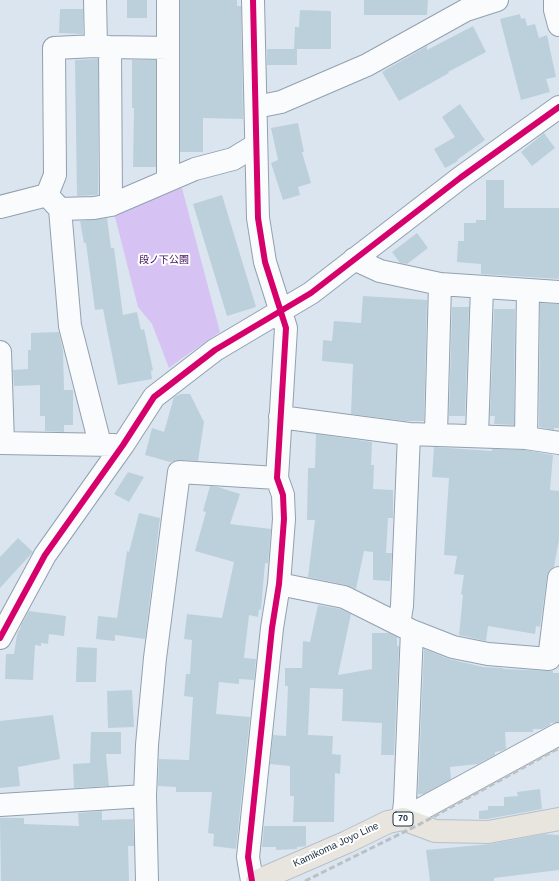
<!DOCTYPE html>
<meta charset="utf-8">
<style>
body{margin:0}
canvas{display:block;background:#dae5f0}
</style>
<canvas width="559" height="881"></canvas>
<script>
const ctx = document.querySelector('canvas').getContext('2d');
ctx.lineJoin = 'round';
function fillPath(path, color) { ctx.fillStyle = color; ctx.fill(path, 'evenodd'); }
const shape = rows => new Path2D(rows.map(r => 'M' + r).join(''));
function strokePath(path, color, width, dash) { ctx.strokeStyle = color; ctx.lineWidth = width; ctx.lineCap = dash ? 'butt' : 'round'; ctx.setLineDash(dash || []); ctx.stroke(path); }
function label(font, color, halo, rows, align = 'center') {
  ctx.font = font + ' Helvetica,"Noto Sans JP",sans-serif'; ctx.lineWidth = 4; ctx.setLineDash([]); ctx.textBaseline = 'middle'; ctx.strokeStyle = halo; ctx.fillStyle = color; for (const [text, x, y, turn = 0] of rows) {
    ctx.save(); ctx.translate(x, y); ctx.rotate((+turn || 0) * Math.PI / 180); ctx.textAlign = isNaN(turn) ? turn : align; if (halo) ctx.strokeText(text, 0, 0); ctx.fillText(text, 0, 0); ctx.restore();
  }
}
fillPath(shape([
 [182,188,220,332,181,359,169,368,152,324,138,307,114,213]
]), '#d6c3f4');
fillPath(shape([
 [127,0,147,0,147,18,127,18],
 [180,0,237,0,237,6,241,6,243,119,203,118,203,152,180,152],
 [364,0,428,0,427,15,364,15],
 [60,9,83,9,83,34,59,33],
 [300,10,331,11,331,49,294,49,295,27,299,27],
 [520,14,521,19,525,18,527,26,535,24,539,38,547,35,556,77,546,79,550,92,521,100,500,19],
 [473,26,486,52,448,72,449,73,399,101,382,72,427,46,427,50],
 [267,49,297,49,297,65,267,65],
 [98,59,98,195,77,196,75,60],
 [132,60,156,60,156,167,133,167,134,108,132,108],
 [460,104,485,140,457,160,458,161,445,168,434,149,455,137,442,117],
 [298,123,304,152,302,152,311,183,298,187,300,195,283,200,271,163,278,160,271,128],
 [544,133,555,148,532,166,521,152],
 [486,180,504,180,504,208,559,208,559,279,481,274,481,264,457,262,458,241,464,241,464,223,476,223,476,220,486,220],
 [222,195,256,307,227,316,193,204],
 [107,218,111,248,114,248,123,315,137,312,141,330,144,329,153,370,151,371,152,379,118,385,103,309,95,310,86,243,84,243,80,221],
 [417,233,428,248,407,264,400,263,392,252],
 [363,296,427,300,424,421,405,421,351,414,353,364,322,361,323,340,332,341,334,321,361,323],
 [540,303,559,304,559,428,554,428,554,430,539,427],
 [452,307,469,307,465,416,449,416],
 [494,309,515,309,514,425,494,424,495,416,490,416],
 [59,332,63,351,64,390,73,390,73,425,64,425,64,432,45,431,45,416,40,416,40,385,14,386,13,370,28,369,28,350,31,350,31,333],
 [181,394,190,394,204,422,198,461,180,460,170,462,145,455,152,428,164,432,174,397],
 [316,434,372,442,371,465,374,465,373,489,393,490,393,518,388,518,386,553,392,553,390,581,373,580,373,552,364,551,356,589,346,585,308,577,315,520,307,520,308,468,315,468],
 [434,447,492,451,492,449,525,450,553,455,550,490,559,491,559,540,554,567,549,571,547,576,540,627,536,626,535,634,488,626,486,641,459,635,463,595,461,594,464,575,454,574,457,556,444,555,449,478,432,477],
 [128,472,144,477,129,502,114,494],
 [210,486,218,487,240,494,230,524,271,529,268,563,265,563,261,610,259,609,258,617,249,615,244,658,256,659,254,680,239,679,239,684,219,682,216,714,250,717,236,849,213,846,214,834,208,833,212,792,176,792,176,787,158,786,159,759,189,760,193,697,184,696,186,674,190,674,192,640,184,639,187,614,222,618,234,562,195,551,206,512,203,511],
 [139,513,160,518,145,639,115,635,115,641,96,639,98,616,117,618,127,551,129,552],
 [18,538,33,552,0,588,0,557],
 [318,605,340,609,351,614,338,675,372,669,372,633,389,633,397,637,397,646,399,646,394,755,381,755,382,723,342,721,343,689,310,688,308,735,333,736,332,754,341,755,340,774,335,773,334,822,293,822,294,796,290,796,290,766,270,764,273,735,286,736,288,686,285,686,285,668,302,668,303,641,310,642],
 [29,611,66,616,64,636,49,634,48,644,41,643,41,646,35,645,33,680,5,679,6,654,14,654,17,634,19,630,20,630,21,625],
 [77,647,97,648,96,682,76,682],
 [424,649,449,659,483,667,503,668,503,669,553,671,553,673,559,673,559,722,550,723,550,725,542,729,533,729,533,732,505,732,506,749,501,751,495,752,495,755,478,764,450,767,451,779,424,794,418,794],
 [132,690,134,727,108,728,107,691],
 [53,715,60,759,18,767,20,786,0,788,0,721],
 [91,732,121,732,121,754,106,754,109,786,74,788,73,764,90,763],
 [540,789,542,809,487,819,479,819,479,811,488,810,488,806,504,806,504,797,518,796,517,792],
 [102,811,102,820,133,819,134,846,128,846,129,881,1,881,0,818,24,818,24,824,79,826,78,813],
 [264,826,306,826,306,846,297,847,297,849,276,850,276,847,262,847],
 [544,834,559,835,559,870,494,878,494,881,430,881,426,850,490,844]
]), '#bcd0dc');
const minor = shape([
 [95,0,96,46],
 [555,0,555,10,559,25],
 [110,47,111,205],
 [168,48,168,0],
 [256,107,281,102,367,65,466,10,497,0],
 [47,195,55,175,54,48,96,46,110,47,168,48,168,180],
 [0,207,47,195,60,209,94,208,111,205,195,169,233,159,256,145],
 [60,209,70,326,100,444],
 [354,259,380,271,440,284,559,292],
 [0,352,3,443],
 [280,417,409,434,526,438,559,443],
 [436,434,440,284],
 [477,436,482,287],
 [526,438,528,291],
 [0,443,114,445],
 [279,584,344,597,412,631,453,647,488,654,549,659,559,578],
 [399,624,402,606,409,434],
 [0,638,45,555,123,445,154,397,215,350,311,293,460,178,559,107],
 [0,805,145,796],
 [403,819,405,802,412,631],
 [403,819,559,734],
 [147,881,145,796,147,745,155,658,179,472,277,478],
 [252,881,248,857,272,628,279,584,284,519,283,495,277,478,286,328,265,262,258,218,253,0]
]);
const major = shape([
 [257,881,347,842,388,822,403,819,435,831,488,832,559,819]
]);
strokePath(minor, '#92a1af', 24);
strokePath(major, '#b7c0c9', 24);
strokePath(minor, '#f9fbfd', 22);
strokePath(major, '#e8e4de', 22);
strokePath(shape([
 [305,881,420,824,559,748]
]), '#bbc0c4', 3, [6, 3]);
strokePath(shape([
 [0,638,45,555,123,445,154,397,215,350,311,293,460,178,559,107],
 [252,881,248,857,272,628,279,584,284,519,283,495,277,478,286,328,265,262,258,218,253,0]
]), '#d6006c', 6);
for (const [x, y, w] of [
 [403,819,20]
]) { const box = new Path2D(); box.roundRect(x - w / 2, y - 7, w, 14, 3); ctx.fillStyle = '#fff'; ctx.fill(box); strokePath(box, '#1b3044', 1); }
label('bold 9px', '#1b3044', null, [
 ["70",403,819]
]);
label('10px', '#400e5f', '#fff', [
 ["段ノ下公園",164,260]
]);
label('10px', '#1b3044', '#fff', [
 ["Kamikoma Joyo Line",336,845,-25]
]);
</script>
